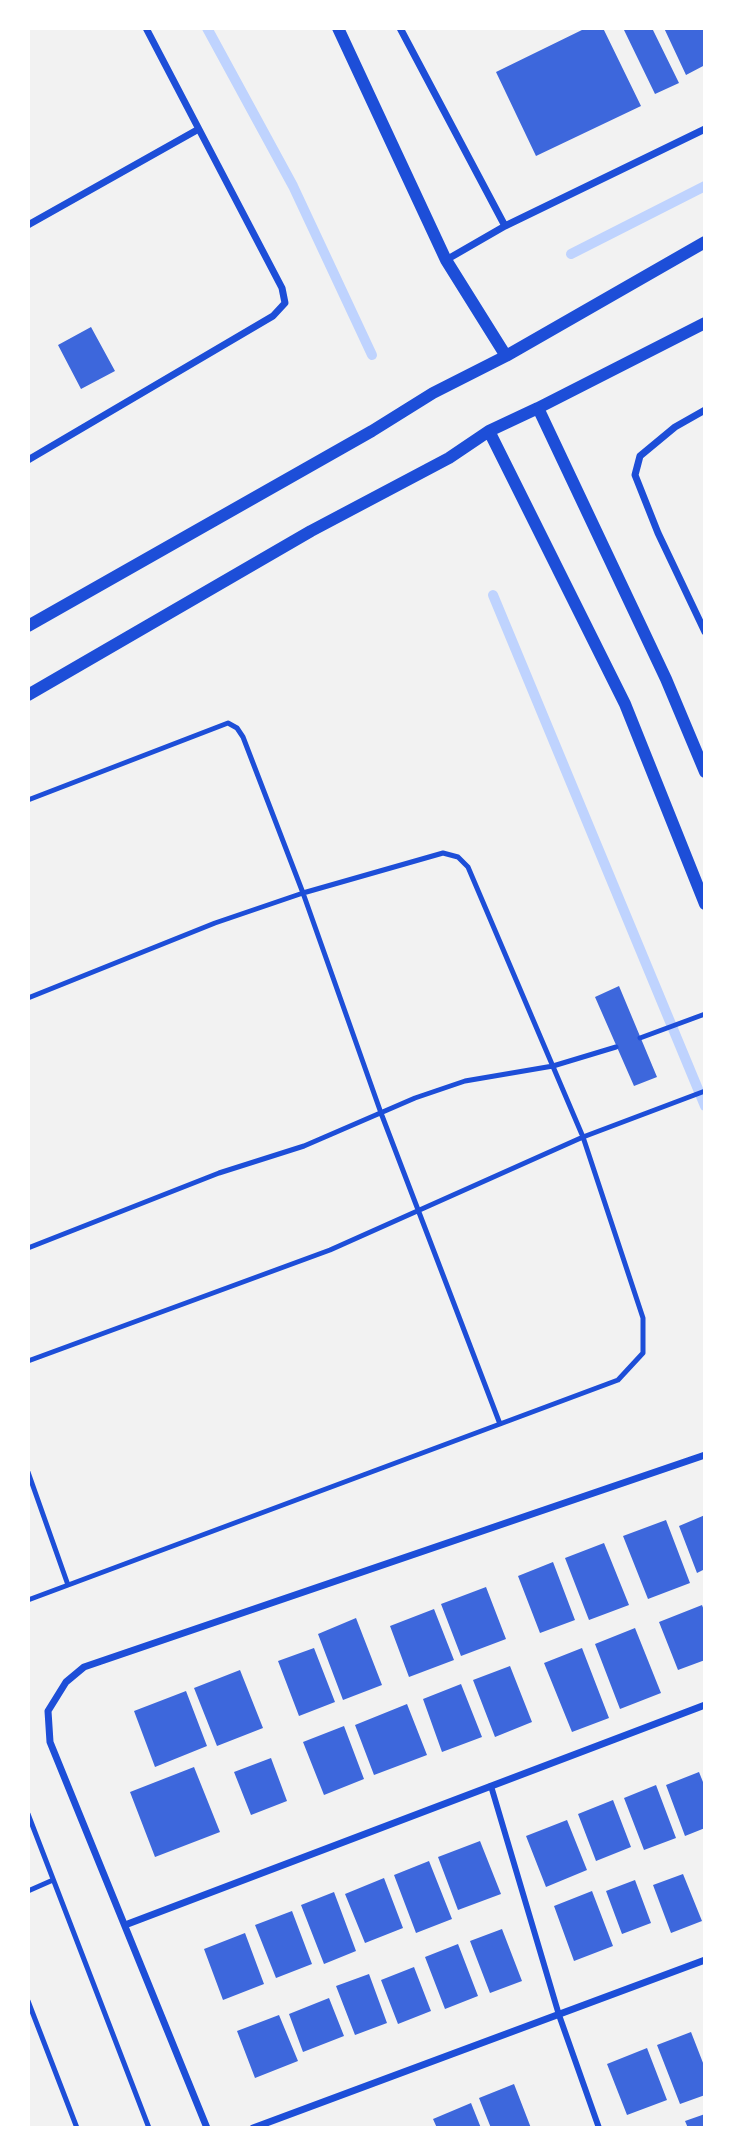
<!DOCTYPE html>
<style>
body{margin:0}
#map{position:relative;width:733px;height:2156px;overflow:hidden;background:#f2f2f2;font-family:"Nunito Sans",sans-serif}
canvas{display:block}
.frame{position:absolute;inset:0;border:30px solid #fff;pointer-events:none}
</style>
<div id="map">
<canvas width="733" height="2156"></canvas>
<div class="frame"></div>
</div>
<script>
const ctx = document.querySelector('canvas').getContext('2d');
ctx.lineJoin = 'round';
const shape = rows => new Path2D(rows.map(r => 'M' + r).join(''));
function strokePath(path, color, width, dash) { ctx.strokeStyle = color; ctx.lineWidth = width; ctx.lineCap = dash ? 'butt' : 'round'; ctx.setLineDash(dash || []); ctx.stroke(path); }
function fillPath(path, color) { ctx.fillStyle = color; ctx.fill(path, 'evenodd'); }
strokePath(shape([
 [207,28,293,186,372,355],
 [571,254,705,186],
 [493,595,705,1106]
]), '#bfd3fe', 10);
fillPath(shape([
 [586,28,603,28,641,106,536,156,496,72],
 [628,28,652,28,679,83,655,94,624,30],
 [664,28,705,28,705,65,686,75],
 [91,327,115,371,81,389,58,345],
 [619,986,657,1077,634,1086,595,997],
 [705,1515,705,1569,697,1573,679,1526],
 [666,1520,690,1583,648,1599,623,1536],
 [604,1543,629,1605,589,1620,565,1558],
 [553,1562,575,1620,540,1633,518,1576],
 [486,1587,506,1639,461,1656,441,1604],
 [702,1605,705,1613,705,1660,678,1670,659,1622],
 [434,1609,454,1660,409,1677,390,1626],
 [356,1618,382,1685,343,1700,318,1634],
 [635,1628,661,1693,620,1709,595,1644],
 [314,1648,335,1702,299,1716,278,1661],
 [582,1648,609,1718,572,1732,544,1663],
 [510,1666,532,1722,495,1737,473,1680],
 [240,1670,263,1728,217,1746,194,1688],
 [461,1684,482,1737,442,1752,423,1699],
 [186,1691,207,1746,155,1767,134,1711],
 [407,1704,427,1755,374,1775,355,1725],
 [344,1726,364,1779,324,1795,303,1742],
 [271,1758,287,1801,251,1815,234,1772],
 [194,1767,220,1832,155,1857,130,1792],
 [699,1772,705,1787,705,1828,685,1836,666,1785],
 [656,1785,676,1838,644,1850,624,1798],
 [613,1800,631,1847,596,1861,578,1814],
 [567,1820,587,1870,546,1887,526,1836],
 [480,1841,501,1894,458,1910,438,1857],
 [429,1861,452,1919,416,1933,394,1875],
 [683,1874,702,1921,671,1933,653,1885],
 [384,1878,403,1928,365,1943,345,1894],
 [635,1880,651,1923,622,1934,606,1891],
 [592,1891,613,1946,574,1961,554,1906],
 [334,1892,356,1951,324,1964,301,1905],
 [292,1911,312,1964,276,1978,255,1925],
 [502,1929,522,1981,490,1993,470,1941],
 [245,1933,264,1984,223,2000,204,1949],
 [458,1944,478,1996,445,2009,425,1957],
 [414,1967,431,2011,398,2024,381,1980],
 [369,1974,387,2023,355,2035,336,1986],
 [329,1998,344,2036,303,2052,289,2014],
 [279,2015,298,2061,255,2078,237,2031],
 [691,2032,705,2068,705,2095,680,2104,657,2045],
 [647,2048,667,2100,627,2115,607,2064],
 [514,2084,531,2128,491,2128,479,2098],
 [471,2103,481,2128,437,2128,433,2119],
 [705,2114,705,2128,688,2128,685,2121]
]), '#3d67dc');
strokePath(shape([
 [28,800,228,723,237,728,243,737,303,893,381,1113,500,1424],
 [28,998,215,923,303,893,443,853,458,857,468,867,583,1137,643,1318,643,1353,618,1380,28,1600],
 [640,1038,705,1014],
 [28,1248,219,1173,304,1146,415,1098,465,1081,553,1066,616,1047],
 [28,1361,330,1250,583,1137,705,1091],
 [28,1472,68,1585],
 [28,1814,149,2128],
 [28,1891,53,1880],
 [28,2001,77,2128]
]), '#1d4ed8', 5);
strokePath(shape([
 [491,1786,559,2015,599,2128]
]), '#1d4ed8', 6);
strokePath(shape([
 [400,28,505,226],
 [28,225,197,130],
 [446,260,505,226,705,129],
 [705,410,675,427,640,456,635,475,658,533,705,632],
 [28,460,273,316,285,303,282,288,146,28],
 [125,1925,705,1705],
 [207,2128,50,1742,48,1711,66,1682,84,1667,705,1455],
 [253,2128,705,1960]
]), '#1d4ed8', 7);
strokePath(shape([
 [338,28,446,260,506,356],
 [538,408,666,679,705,772],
 [489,431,625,704,705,904],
 [28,626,372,431,433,393,506,356,705,242],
 [28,695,311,531,449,458,489,431,538,408,705,323]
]), '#1d4ed8', 12);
</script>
